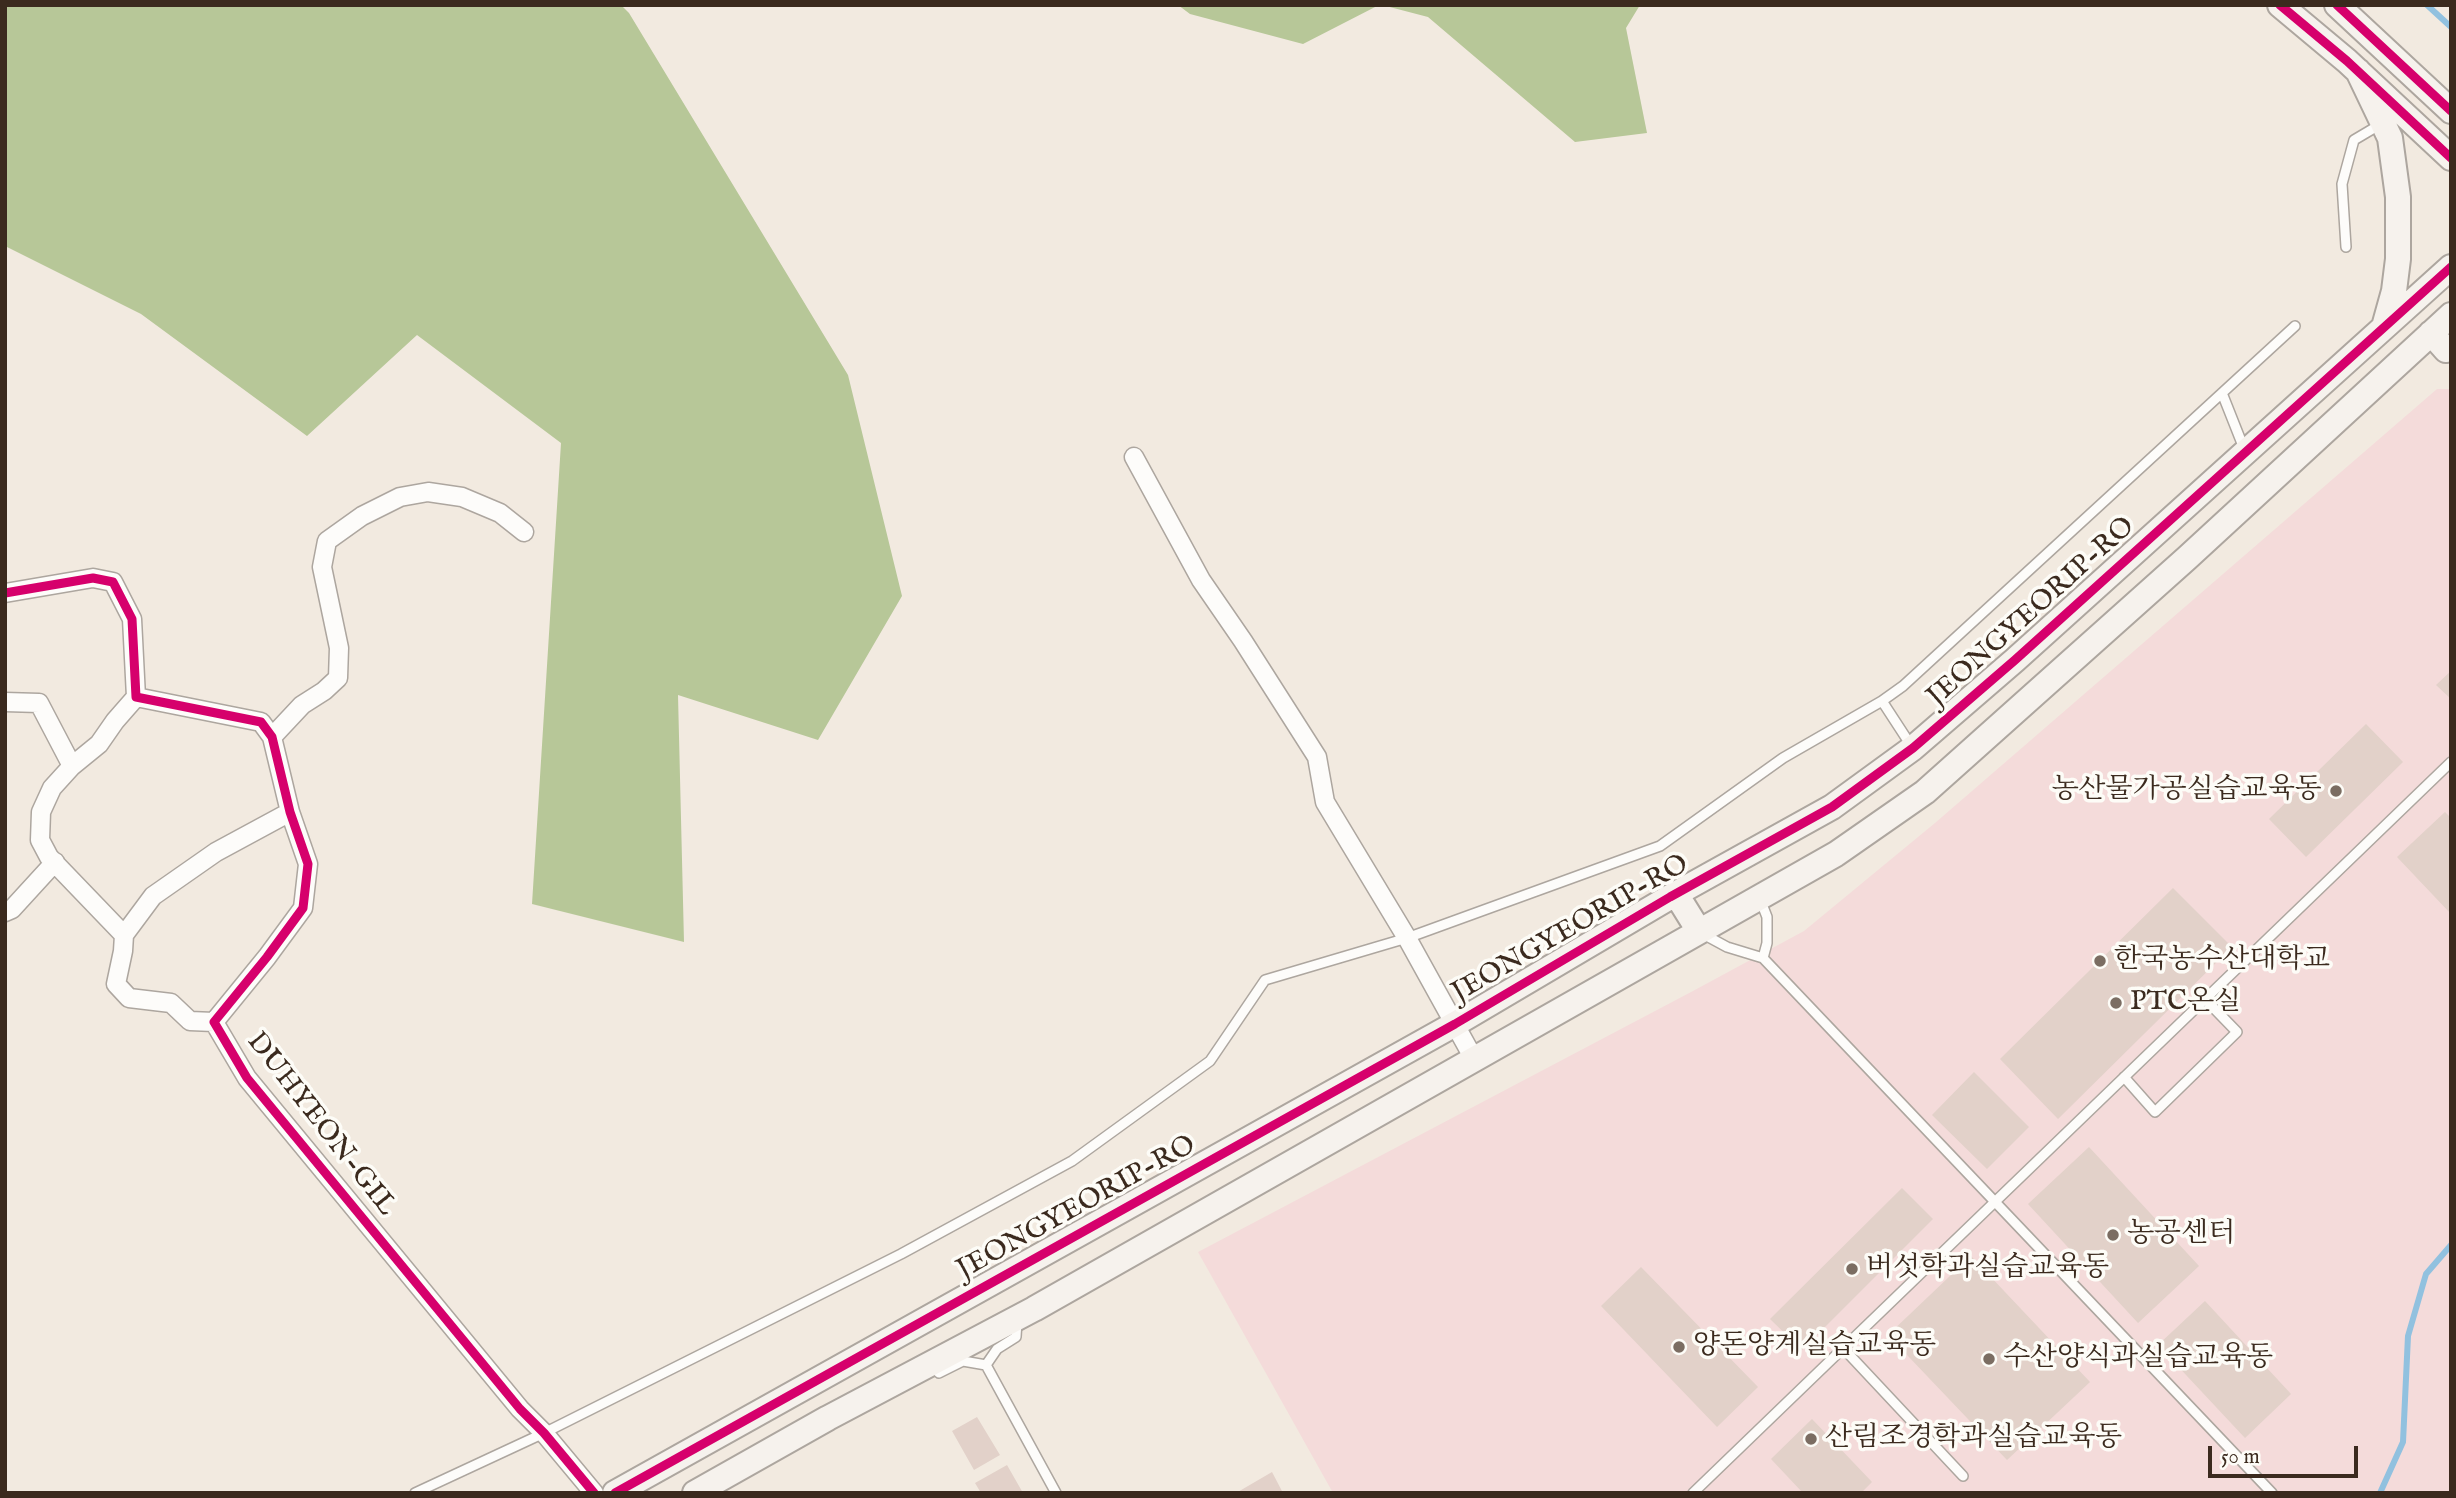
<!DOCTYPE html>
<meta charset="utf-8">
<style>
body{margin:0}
#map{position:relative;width:2456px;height:1498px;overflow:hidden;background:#f2eae0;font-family:"IM FELL English",serif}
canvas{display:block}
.frame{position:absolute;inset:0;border:7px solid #3b2a1e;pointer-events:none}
.scale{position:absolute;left:2208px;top:1446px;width:150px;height:32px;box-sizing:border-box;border:4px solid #3b2a1e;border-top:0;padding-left:9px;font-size:21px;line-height:24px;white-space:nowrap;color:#3b2a1e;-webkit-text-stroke:5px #fdfcf7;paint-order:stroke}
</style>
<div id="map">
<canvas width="2456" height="1498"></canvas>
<div class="frame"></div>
<div class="scale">50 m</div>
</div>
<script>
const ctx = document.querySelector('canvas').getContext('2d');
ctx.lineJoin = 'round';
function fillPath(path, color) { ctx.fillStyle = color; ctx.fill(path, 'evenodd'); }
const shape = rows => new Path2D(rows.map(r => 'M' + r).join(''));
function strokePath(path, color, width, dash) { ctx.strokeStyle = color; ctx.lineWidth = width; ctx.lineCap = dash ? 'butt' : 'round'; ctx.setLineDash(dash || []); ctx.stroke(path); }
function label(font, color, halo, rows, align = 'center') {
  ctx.font = font + ' "IM FELL English","Noto Serif KR",serif'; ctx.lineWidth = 7; ctx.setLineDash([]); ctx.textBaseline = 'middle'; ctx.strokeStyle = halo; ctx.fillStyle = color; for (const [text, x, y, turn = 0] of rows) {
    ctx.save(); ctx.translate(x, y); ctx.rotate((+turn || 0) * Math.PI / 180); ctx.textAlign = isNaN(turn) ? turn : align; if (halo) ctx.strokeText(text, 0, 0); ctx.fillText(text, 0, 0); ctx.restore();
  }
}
fillPath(shape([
 [2437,389,2451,389,2451,1493,1333,1493,1198,1252,1693,991,1804,931,1935,823]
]), '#f4dbda');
fillPath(shape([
 [5,5,621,5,629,13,848,375,902,596,818,740,678,695,684,942,532,904,561,443,417,335,307,436,141,314,5,246],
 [1178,5,1379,5,1303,44,1190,14],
 [1382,5,1640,5,1626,28,1647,133,1575,142,1428,17]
]), '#b7c798');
strokePath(shape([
 [2427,5,2451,27],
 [2380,1493,2403,1442,2408,1336,2426,1274,2451,1245]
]), '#91c1df', 6);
fillPath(shape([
 [2451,671,2451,699,2436,685],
 [2366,724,2403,762,2306,857,2269,819],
 [2445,812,2451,818,2451,914,2397,857],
 [2173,888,2232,947,2058,1119,2000,1059],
 [1974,1072,2029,1127,1987,1169,1932,1115],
 [2089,1147,2199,1266,2138,1323,2028,1204],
 [1902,1188,1933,1219,1802,1350,1770,1319],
 [1971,1256,2090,1382,2007,1460,1888,1335],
 [1641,1267,1758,1387,1717,1427,1601,1306],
 [2205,1301,2291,1394,2245,1438,2158,1345],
 [977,1417,1000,1455,974,1470,952,1431],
 [1812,1419,1872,1482,1861,1493,1803,1493,1771,1459],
 [1007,1465,1023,1493,981,1493,975,1483],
 [1272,1472,1283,1493,1236,1493]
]), '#e2d1c9');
const lane = shape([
 [2346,247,2342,184,2354,140,2381,124],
 [2222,393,2245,451],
 [1882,701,1903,686,2295,326],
 [1760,899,1767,917,1767,943,1763,958],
 [1703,934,1727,947,1763,958,2272,1493],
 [2124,1077,2155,1112,2237,1032,2205,999],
 [1843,1348,1963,1476],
 [986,1365,1056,1493],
 [986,1365,997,1349,1016,1337,1017,1321],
 [932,1366,939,1373,963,1361,986,1365],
 [415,1493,544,1433,901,1254,1072,1161,1210,1061,1265,980,1407,938,1660,846,1783,758,1882,701,1912,747],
 [1693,1493,2451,762]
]);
const street = shape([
 [1134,457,1201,580,1243,641,1317,757,1325,802,1407,938,1474,1059],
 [5,593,93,578,113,582,132,619,136,697,261,722,272,737,290,812,308,864,303,908,267,957,214,1022,247,1078,520,1409,544,1433,594,1493],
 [136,697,115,721,99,744,72,766,52,788,41,812,40,840,49,857,124,935,123,951,116,984,129,998,171,1003,190,1021,214,1022],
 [5,702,39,703,72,766],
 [272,737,302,705,324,691,338,678,339,648,322,567,327,541,362,516,400,497,428,492,462,497,500,513,524,532],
 [5,912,12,909,55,862],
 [124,935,153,896,216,852,290,812]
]);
const secondary = shape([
 [2280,5,2347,61,2451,158],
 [2337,5,2451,111],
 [2358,71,2390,138,2398,197,2398,259,2394,291,2384,327],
 [2431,333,2446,350,2451,349],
 [1676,894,1699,931],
 [615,1493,1455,1024,1670,897,1832,807,1913,748,2015,660,2451,267],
 [695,1493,828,1418,1034,1309,1836,854,1925,792,2187,558,2451,315]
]);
strokePath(lane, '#ada69f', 12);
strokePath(street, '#ada69f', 21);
strokePath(secondary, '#ada69f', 28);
strokePath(lane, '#fdfcfa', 9);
strokePath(street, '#fdfcfa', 18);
strokePath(secondary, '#f6f2ed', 24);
strokePath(shape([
 [2280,5,2347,61,2451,158],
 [2337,5,2451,111],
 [5,593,93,578,113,582,132,619,136,697,261,722,272,737,290,812,308,864,303,908,267,957,214,1022,247,1078,520,1409,544,1433,594,1493],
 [615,1493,1455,1024,1670,897,1832,807,1913,748,2015,660,2451,267]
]), '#d6006c', 9);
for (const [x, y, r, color] of [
 [2336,791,7,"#7b6d62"],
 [2100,961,7,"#7b6d62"],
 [2116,1003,7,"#7b6d62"],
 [2113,1235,7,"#7b6d62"],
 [1852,1269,7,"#7b6d62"],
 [1679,1347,7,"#7b6d62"],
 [1989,1359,7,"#7b6d62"],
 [1811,1439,7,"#7b6d62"]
]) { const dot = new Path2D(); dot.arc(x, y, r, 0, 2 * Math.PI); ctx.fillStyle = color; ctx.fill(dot); strokePath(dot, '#fdfcf7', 2.5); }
label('28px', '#3b2a1e', '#fdfcf7', [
 ["JEONGYEORIP-RO",2032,613,-42],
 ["JEONGYEORIP-RO",1571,930,-30],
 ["DUHYEON-GIL",320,1125,52],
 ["JEONGYEORIP-RO",1077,1209,-29]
]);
label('28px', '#3b2a1e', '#fdfcf7', [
 ["농산물가공실습교육동",2322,791,"right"],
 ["한국농수산대학교",2114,961],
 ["PTC온실",2130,1003],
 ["농공센터",2127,1235],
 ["버섯학과실습교육동",1866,1269],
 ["양돈양계실습교육동",1693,1347],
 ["수산양식과실습교육동",2003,1359],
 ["산림조경학과실습교육동",1825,1439]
], 'left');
</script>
